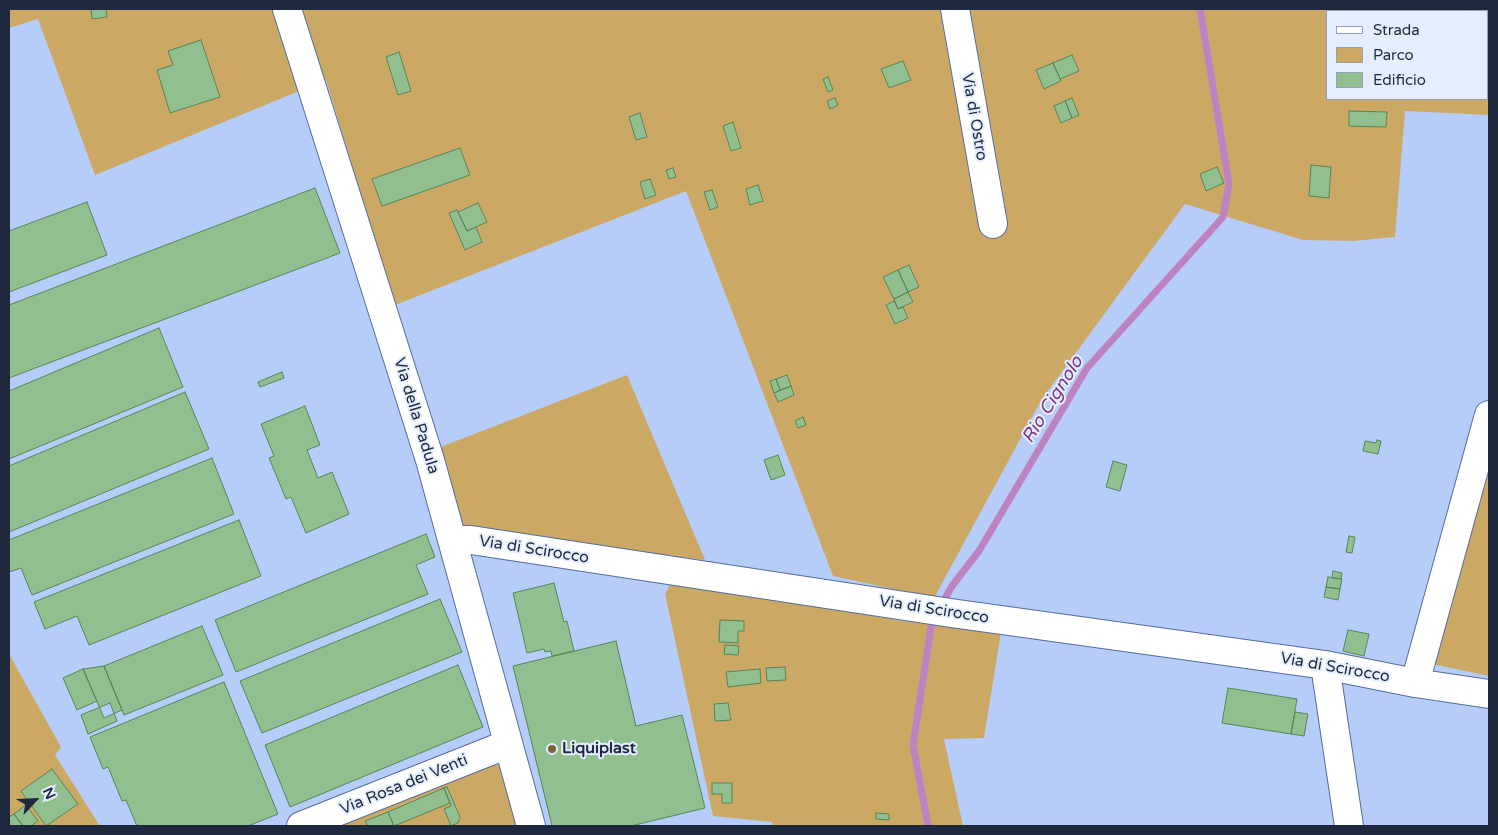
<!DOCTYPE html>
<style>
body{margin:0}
#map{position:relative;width:1498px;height:835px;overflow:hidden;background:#b7cdf9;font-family:"Varela Round",sans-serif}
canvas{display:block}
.frame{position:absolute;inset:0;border:10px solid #1f293e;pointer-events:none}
.legend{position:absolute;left:1326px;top:10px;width:162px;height:90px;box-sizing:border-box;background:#e5eeff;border:1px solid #969fb2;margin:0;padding:6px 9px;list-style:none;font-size:15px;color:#1f293e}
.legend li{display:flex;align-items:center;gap:10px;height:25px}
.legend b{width:25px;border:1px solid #969fb2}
.north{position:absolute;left:10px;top:775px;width:50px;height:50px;-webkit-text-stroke:4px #e5eeff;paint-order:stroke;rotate:65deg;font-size:14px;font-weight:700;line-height:20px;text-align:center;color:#1f293e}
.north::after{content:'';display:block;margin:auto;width:18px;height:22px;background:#1f293e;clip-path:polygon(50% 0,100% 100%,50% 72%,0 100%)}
</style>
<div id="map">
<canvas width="1498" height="835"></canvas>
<div class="frame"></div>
<ul class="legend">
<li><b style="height:6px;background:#fff"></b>Strada</li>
<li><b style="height:14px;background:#cba964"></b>Parco</li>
<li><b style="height:14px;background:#91bf8f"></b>Edificio</li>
</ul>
<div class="north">N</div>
</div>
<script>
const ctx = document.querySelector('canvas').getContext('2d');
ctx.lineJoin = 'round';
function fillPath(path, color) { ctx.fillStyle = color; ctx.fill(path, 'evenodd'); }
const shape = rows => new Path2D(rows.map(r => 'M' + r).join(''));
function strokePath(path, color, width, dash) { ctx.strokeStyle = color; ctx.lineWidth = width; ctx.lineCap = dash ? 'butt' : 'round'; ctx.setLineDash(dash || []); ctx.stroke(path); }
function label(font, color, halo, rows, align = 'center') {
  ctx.font = font + ' "Varela Round",sans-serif'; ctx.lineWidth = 4; ctx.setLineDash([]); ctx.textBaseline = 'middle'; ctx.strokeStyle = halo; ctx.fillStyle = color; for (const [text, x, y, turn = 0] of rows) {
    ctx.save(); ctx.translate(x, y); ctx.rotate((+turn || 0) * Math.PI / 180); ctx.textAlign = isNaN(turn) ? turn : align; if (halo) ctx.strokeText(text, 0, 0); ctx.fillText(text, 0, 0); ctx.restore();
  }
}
fillPath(shape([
 [9,9,1489,9,1489,115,1405,111,1395,237,1353,241,1303,240,1185,204,1042,399,934,598,833,576,686,191,395,305,326,80,95,175,38,19,9,28],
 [1327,11,1487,11,1487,99,1327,99],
 [627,375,705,560,462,529,438,448],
 [1489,472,1489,676,1432,664],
 [672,581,903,621,1001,632,984,738,944,739,963,826,773,826,772,822,713,816,665,594],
 [9,654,61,747,55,755,100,826,9,826],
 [503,764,520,826,340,826,491,766]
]), '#cba964');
strokePath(shape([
 [941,606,952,586,979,551,1087,368,1223,217,1229,184,1200,9],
 [928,826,913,745,931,627,937,616]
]), '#bd82c2', 7);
const building = shape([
 [91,9,106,9,107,17,92,19,91,9],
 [1480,9,1489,10,1489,33,1487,33,1487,11,1480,11,1480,9],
 [201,40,220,97,170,113,157,70,173,65,168,51,201,40],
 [399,52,411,91,398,95,386,57,399,52],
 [1072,55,1079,71,1060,79,1053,63,1072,55],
 [903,61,911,80,889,88,881,69,903,61],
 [1053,63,1061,81,1044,89,1036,70,1053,63],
 [828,77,833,90,828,92,823,79,828,77],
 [835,98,838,105,830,109,827,101,835,98],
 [1072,98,1079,115,1072,118,1065,101,1072,98],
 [1065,101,1072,118,1061,123,1054,106,1065,101],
 [1349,111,1387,112,1386,127,1349,126,1349,111],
 [640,113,647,137,636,140,629,117,640,113],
 [733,122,741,148,731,151,723,126,733,122],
 [460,148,470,175,382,206,372,179,460,148],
 [1311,165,1331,167,1329,198,1309,196,1311,165],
 [1217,167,1224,183,1206,191,1200,174,1217,167],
 [673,168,676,177,669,179,666,170,673,168],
 [650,179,656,195,645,199,640,182,650,179],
 [758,185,763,201,750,205,746,189,758,185],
 [315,188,340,253,9,378,9,305,315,188],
 [712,190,718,207,710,210,704,192,712,190],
 [87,202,107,255,9,292,9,231,87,202],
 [478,203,487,222,467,231,458,212,478,203],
 [457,210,467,231,476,227,482,242,465,250,449,213,457,210],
 [909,265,919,287,908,292,898,270,909,265],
 [898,270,908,292,894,299,883,277,898,270],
 [908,292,913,302,898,309,894,299,908,292],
 [894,301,898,309,903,307,908,318,895,324,886,305,894,301],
 [159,328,183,387,9,459,9,391,159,328],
 [282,372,284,378,260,387,258,382,282,372],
 [787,375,791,386,780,390,776,379,787,375],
 [776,379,780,390,774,393,770,381,776,379],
 [791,386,794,395,778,402,774,393,791,386],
 [185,392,209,449,9,532,9,466,185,392],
 [305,406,320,445,307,450,318,478,332,472,349,514,306,533,291,497,286,499,269,458,274,456,261,424,305,406],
 [803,417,806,425,798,428,795,421,803,417],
 [1377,440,1381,441,1378,454,1363,451,1365,441,1376,443,1377,440],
 [778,455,785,475,771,480,764,460,778,455],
 [212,458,234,514,32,595,21,568,9,572,9,540,212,458],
 [1113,461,1127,465,1120,491,1106,487,1113,461],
 [239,520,261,576,89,645,77,616,45,629,34,602,239,520],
 [426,534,435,557,416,565,428,594,236,672,215,620,426,534],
 [1349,536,1355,537,1352,553,1346,552,1349,536],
 [1333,571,1342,573,1341,579,1332,578,1333,571],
 [1328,577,1342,579,1340,589,1326,587,1328,577],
 [554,583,564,622,567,621,574,651,552,656,551,651,545,652,544,649,527,653,513,593,554,583],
 [1326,587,1340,589,1338,600,1324,597,1326,587],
 [440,599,462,652,262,733,240,681,440,599],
 [720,620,744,621,744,631,738,631,738,643,719,642,720,620],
 [202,626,223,675,124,715,104,666,202,626],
 [1348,630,1369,634,1364,656,1343,651,1348,630],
 [616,641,636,726,682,715,705,808,631,826,552,826,513,666,616,641],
 [725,645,739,646,738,655,724,654,725,645],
 [458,665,483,727,290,807,265,745,458,665],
 [104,666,122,710,104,718,83,669,104,666],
 [785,667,786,680,767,681,766,668,785,667],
 [83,669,97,701,77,710,63,678,83,669],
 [760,669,761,683,728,687,726,672,760,669],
 [224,682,278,814,248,826,137,826,126,800,122,801,108,767,103,769,90,737,224,682],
 [1228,688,1297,699,1291,734,1222,723,1228,688],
 [110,703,117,721,88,734,81,715,110,703],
 [728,703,731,720,715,721,714,704,728,703],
 [1295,712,1308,714,1304,736,1291,734,1295,712],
 [52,769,78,804,46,826,21,791,52,769],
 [712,783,732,783,732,803,722,803,722,794,712,794,712,783],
 [447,787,460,817,458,823,451,826,444,809,451,806,444,788,447,787],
 [444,788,450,803,394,826,388,812,444,788],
 [26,805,38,821,31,826,23,826,14,814,26,805],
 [388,812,394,826,368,826,365,821,388,812],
 [876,813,889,814,889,820,876,819,876,813],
 [14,814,23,826,9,826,9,817,14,814]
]);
fillPath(building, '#91bf8f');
strokePath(building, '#588457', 1);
const minor = shape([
 [287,9,430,460,531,826],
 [955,9,993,224],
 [453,540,471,540,951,613,1325,665,1415,683,1489,694],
 [1325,665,1349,826],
 [1415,683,1489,415],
 [301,826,508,744]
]);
strokePath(minor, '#546c9d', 30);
strokePath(minor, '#fff', 28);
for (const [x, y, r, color] of [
 [552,749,5,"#7b6434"]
]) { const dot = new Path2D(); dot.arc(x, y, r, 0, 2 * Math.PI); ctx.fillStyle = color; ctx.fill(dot); strokePath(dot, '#e5eeff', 2); }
label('16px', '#1f293e', '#e5eeff', [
 ["Via di Ostro",974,117,80],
 ["Via della Padula",416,416,73],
 ["Via di Scirocco",534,550,9],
 ["Via di Scirocco",934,610,9],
 ["Via di Scirocco",1335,668,10],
 ["Via Rosa dei Venti",404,785,-22]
]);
label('bold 16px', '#1f293e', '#e5eeff', [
 ["Liquiplast",562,749]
], 'left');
label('italic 18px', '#7b3482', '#e5eeff', [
 ["Rio Cignolo",1053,400,-58]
]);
</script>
